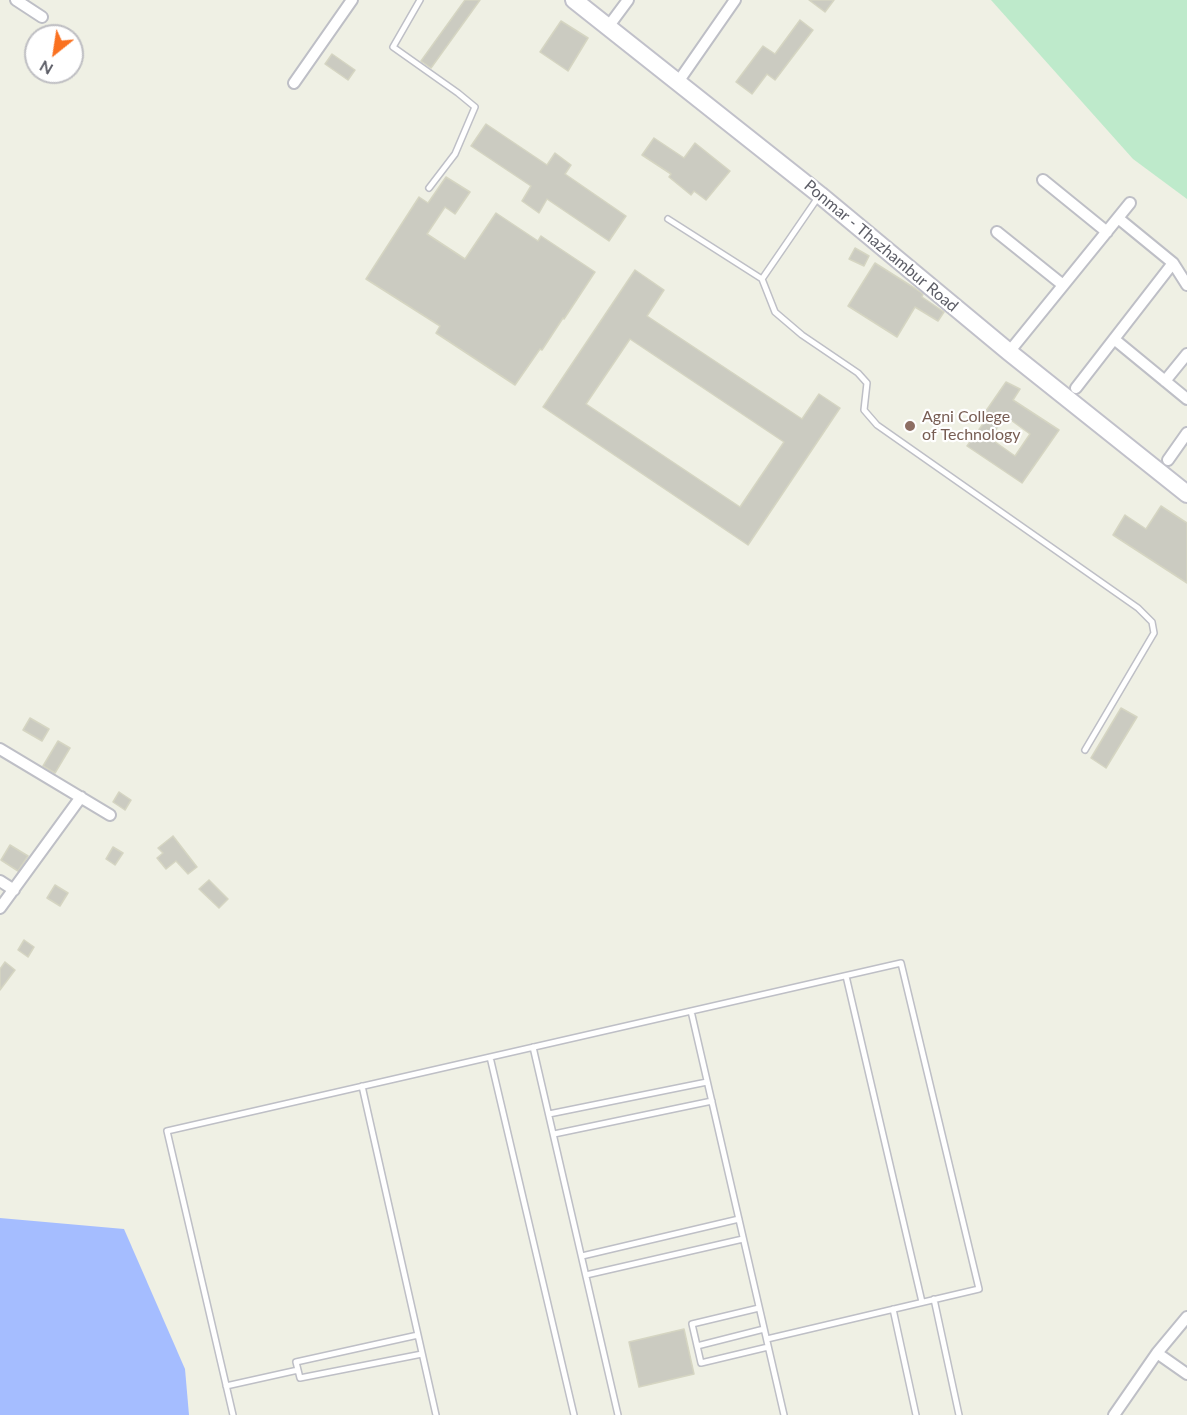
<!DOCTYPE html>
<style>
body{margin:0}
#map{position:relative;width:1187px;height:1415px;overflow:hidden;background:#eff0e4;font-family:Lato,sans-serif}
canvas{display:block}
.north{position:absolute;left:24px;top:24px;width:60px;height:60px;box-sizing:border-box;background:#fff;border:2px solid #bebec2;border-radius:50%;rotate:210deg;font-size:16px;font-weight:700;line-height:24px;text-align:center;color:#5c5d66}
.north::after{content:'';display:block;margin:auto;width:21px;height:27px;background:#fa7120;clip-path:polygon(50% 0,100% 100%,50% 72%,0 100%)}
</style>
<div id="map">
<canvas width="1187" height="1415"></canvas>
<div class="north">N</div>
</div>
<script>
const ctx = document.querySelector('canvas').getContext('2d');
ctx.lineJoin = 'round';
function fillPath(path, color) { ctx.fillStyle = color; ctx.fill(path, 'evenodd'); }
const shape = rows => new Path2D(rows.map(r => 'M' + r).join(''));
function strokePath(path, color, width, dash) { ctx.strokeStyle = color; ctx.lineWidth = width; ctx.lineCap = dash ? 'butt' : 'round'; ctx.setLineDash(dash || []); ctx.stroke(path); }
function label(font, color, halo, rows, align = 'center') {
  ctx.font = font + ' Lato,sans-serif'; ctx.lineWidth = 4.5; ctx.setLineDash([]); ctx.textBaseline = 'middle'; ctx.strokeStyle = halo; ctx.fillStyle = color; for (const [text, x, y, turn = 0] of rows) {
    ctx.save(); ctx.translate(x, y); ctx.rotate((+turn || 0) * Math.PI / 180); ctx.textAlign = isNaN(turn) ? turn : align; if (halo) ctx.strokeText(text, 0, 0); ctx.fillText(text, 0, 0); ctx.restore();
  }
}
fillPath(shape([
 [991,0,1187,0,1187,199,1133,159]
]), '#beeacb');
fillPath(shape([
 [0,1218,124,1229,185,1369,189,1415,0,1415]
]), '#a5bdff');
const building = shape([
 [465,0,480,0,431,68,421,61,465,0],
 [809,0,834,0,825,12,809,0],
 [800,20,813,30,775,80,767,74,752,94,736,82,763,46,775,54,800,20],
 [561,21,588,38,568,71,540,52,561,21],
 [332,54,355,70,348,80,325,64,332,54],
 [486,124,547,165,555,153,571,165,565,174,626,216,609,241,547,199,539,213,522,201,531,186,471,146,486,124],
 [654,138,684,158,695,143,730,171,706,200,694,191,691,195,669,177,671,174,642,155,654,138],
 [446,177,470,192,455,214,445,207,427,234,465,259,496,213,538,241,541,236,595,272,564,319,563,318,542,350,540,349,515,385,436,333,440,326,366,279,419,197,428,203,446,177],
 [855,248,869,256,864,266,849,259,855,248],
 [875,263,916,289,923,294,922,297,944,312,938,321,915,307,897,337,848,306,875,263],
 [635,270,664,290,647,316,802,419,819,394,840,408,748,545,543,407,635,270],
 [630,339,784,442,740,507,586,404,630,339],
 [1006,382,1020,389,1013,400,1059,430,1022,483,967,446,983,424,979,421,1006,382],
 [1004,415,1030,434,1015,456,991,439,1004,415],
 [1161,506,1187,523,1187,583,1113,535,1125,515,1146,529,1161,506],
 [1121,708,1137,717,1106,768,1091,758,1121,708],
 [30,718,49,729,42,741,23,730,30,718],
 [58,741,70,748,55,773,43,766,58,741],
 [119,792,131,800,125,810,113,802,119,792],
 [173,836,197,867,188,874,176,861,166,869,157,858,163,853,158,848,173,836],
 [10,845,28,856,18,871,1,860,10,845],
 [113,847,123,853,115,865,106,859,113,847],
 [209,880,228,899,219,908,199,889,209,880],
 [55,885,68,893,60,906,47,898,55,885],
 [24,940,34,947,28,957,18,950,24,940],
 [5,962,15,970,0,990,0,969,5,962],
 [684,1329,694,1374,639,1387,629,1342,684,1329]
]);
fillPath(building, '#cbcbc1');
strokePath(building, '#d5d5c2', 1.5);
const lane = shape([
 [420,0,393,47,458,93,475,107,455,154,429,188],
 [819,196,762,279,775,312,802,335,858,373,867,383,864,410,877,425,1138,608,1152,622,1154,633,1085,750],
 [668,219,762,279],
 [846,976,922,1302],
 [691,1011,784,1415],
 [533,1047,618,1415],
 [490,1057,574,1415],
 [362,1086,436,1415],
 [549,1114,707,1082],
 [554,1134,712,1101],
 [582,1256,739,1219],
 [586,1275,743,1239],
 [934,1299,959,1415],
 [759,1308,692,1324,701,1363,768,1347],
 [893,1309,916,1415],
 [418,1335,296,1362,300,1378,422,1354],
 [697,1346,764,1329],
 [226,1386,298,1370],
 [233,1415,167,1131,901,963,979,1289,767,1339]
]);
const street = shape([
 [16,0,42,17],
 [608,27,628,0],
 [678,82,735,0],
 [294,83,352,0],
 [1043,180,1107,232],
 [1118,218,1173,263,1187,285],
 [997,232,1063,285],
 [1114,339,1187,399],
 [1009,352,1130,203],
 [1165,381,1187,354],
 [1076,388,1173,263],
 [1168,460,1187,433],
 [0,749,110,815],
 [0,881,14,890],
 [0,908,81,797],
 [1157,1353,1187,1374],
 [1114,1415,1157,1353,1187,1317]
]);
const secondary = shape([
 [574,0,820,195,1009,352,1187,494]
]);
strokePath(lane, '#bebfc6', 8);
strokePath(street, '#bebfc6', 14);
strokePath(secondary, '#c1c1ca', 20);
strokePath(lane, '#fff', 5);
strokePath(street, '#fff', 10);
strokePath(secondary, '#fff', 16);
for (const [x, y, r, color] of [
 [910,426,6,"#8d6e63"]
]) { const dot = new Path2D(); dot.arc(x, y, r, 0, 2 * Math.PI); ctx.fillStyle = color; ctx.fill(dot); strokePath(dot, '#fff', 2); }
label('16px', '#5c5d66', '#fff', [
 ["Ponmar - Thazhambur Road",881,246,40]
]);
label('16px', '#785e54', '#fff', [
 ["Agni College",922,417],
 ["of Technology",922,435]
], 'left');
</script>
